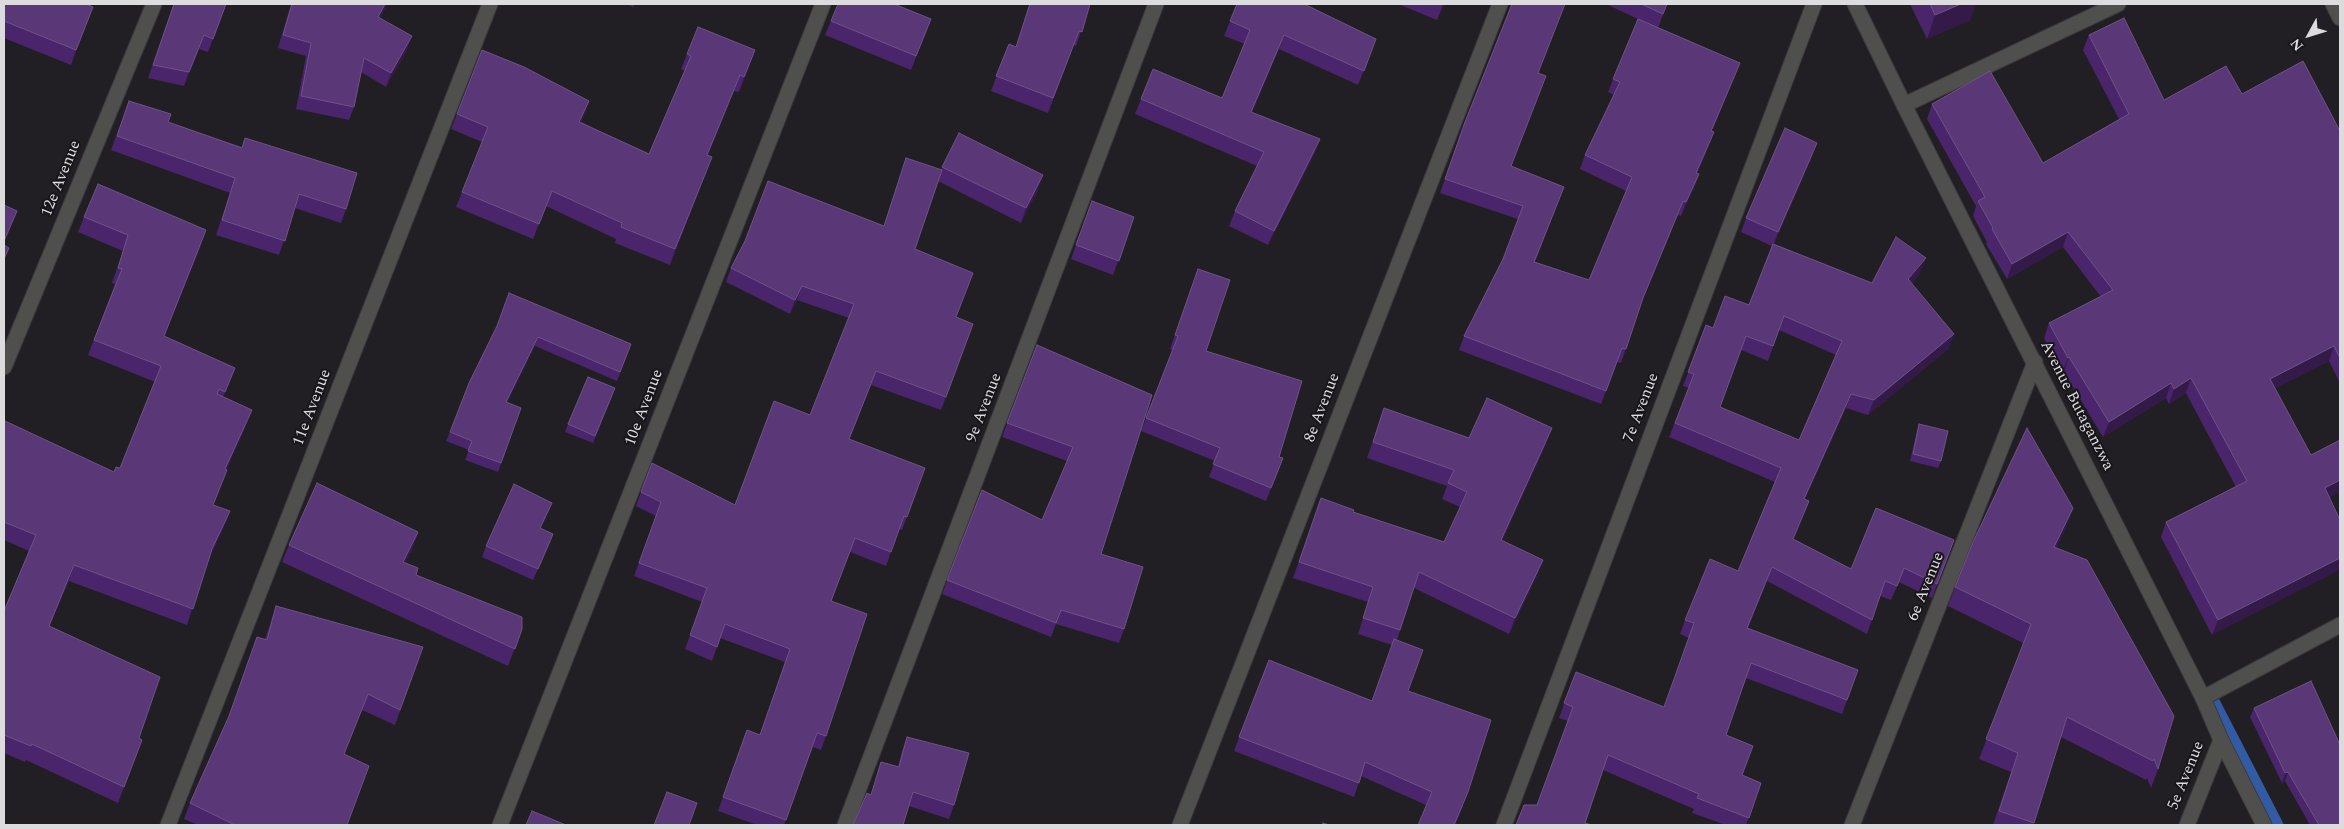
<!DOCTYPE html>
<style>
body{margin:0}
#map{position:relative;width:2344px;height:829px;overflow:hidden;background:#211f23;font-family:Spectral,serif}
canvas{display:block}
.frame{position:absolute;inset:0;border:5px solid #dcdbdd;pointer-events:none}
.north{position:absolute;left:2284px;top:10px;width:50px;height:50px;-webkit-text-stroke:4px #18161a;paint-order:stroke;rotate:231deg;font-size:14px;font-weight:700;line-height:20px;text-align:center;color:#dcdbdd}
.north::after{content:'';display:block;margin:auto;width:18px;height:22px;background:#dcdbdd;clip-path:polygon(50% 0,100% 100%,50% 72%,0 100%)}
</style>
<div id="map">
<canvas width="2344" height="829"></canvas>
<div class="frame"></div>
<div class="north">N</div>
</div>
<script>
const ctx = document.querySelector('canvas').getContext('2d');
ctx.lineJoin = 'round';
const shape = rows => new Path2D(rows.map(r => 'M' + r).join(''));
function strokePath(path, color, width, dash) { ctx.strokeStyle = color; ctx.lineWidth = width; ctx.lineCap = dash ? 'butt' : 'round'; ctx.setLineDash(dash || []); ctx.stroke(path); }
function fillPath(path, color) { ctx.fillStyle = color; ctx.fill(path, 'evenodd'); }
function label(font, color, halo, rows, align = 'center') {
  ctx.font = font + ' Spectral,serif'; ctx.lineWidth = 4; ctx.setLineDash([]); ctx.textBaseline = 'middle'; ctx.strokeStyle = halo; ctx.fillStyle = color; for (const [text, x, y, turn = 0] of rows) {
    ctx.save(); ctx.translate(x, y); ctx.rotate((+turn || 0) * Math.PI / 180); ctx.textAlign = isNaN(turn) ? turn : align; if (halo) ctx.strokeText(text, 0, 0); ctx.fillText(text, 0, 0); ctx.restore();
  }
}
strokePath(shape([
 [2214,701,2278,825]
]), '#325ba4', 11);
const minor = shape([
 [2333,4,2340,18],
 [1904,105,2118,4],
 [4,367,154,4],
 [2203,698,2340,625],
 [168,825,490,4],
 [500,825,823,4],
 [845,825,1156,4],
 [1180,825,1500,4],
 [1504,825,1814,4],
 [1852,825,2035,362],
 [2187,825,2221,740]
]);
const tertiary = shape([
 [1855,4,1904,105,2203,698,2221,740,2264,825]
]);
strokePath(minor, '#3b393d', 17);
strokePath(tertiary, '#3b393d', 17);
strokePath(minor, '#4f4f4d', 15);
strokePath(tertiary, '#4f4f4d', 15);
fillPath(shape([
 [4,4,93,7,71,65,4,38],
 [174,4,226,4,208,52,199,49,184,86,148,78],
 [291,4,387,4,380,18,407,50,386,87,361,72,354,107,349,120,296,109,306,56,278,48],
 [626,4,635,4,633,7],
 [1029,4,1090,4,1076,46,1074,45,1048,113,991,91,1009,44,1016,47],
 [1237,4,1376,39,1358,85,1279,49,1252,113,1315,153,1268,245,1229,226,1235,211,1257,166,1135,114,1141,99,1222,98,1245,44,1224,36],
 [1398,4,1444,4,1437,20],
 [1606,4,1667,4,1658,28,1735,76,1712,131,1714,132,1697,174,1699,174,1694,188,1681,216,1678,215,1640,306,1621,363,1617,362,1601,404,1459,350,1464,336,1503,259,1518,219,1440,193,1465,122,1538,73,1511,166,1564,187,1535,262,1589,280,1626,191,1580,169,1585,155,1614,95,1608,92,1638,19],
 [1910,4,1976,4,1970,20,1927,39],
 [931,19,911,70,825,35,831,21],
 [2089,35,2164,100,2242,94,2340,131,2340,383,2329,361,2275,388,2330,498,2212,635,2161,537,2166,522,2236,487,2186,393,2169,404,2166,398,2103,437,2064,372,2062,373,2044,338,2049,323,2101,297,2063,247,2007,279,1986,244,1987,242,1973,216,1976,206,1927,119,1932,104,2043,163,2119,119,2083,50],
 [687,54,750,65,739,92,734,91,708,155,712,157,670,265,615,243,616,239,546,206,533,239,456,207,482,142,451,129,457,114,584,116,581,122,649,154,685,71,681,69],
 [129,101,168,122,242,147,245,138,346,209,341,223,295,208,279,255,216,235,230,193,111,150],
 [1812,157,1774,244,1872,283,1920,273,1912,283,1949,348,1868,415,1846,408,1805,499,1809,501,1793,539,1851,569,1949,554,1932,598,1899,582,1891,600,1880,596,1867,634,1767,581,1748,628,1858,670,1842,714,1746,678,1726,735,1742,775,1761,783,1746,825,1726,825,1692,813,1694,809,1603,770,1537,805,1568,721,1559,718,1576,672,1664,707,1689,638,1680,634,1685,620,1738,571,1775,482,1669,437,1689,388,1683,386,1706,325,1713,328,1749,305,1772,246,1741,232,1746,218],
 [1779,330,1836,355,1799,440,1720,407,1741,350,1768,361],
 [906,158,941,170,942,167,1038,190,1021,223,938,181,915,249,956,317,973,324,941,410,871,385,849,440,925,468,902,530,899,529,886,566,850,552,831,601,826,736,821,750,813,747,784,825,757,825,718,811,747,730,760,735,785,662,720,638,712,661,685,649,702,602,634,576,656,516,636,506,641,492,735,505,810,415,849,318,797,300,790,314,726,282,731,268,884,226],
 [1092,201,1134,217,1113,275,1071,259],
 [84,217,201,246,164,336,235,368,223,397,246,426,226,470,213,505,230,511,224,527,208,560,187,625,69,581,49,626,139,738,142,740,118,803,26,760,25,762,4,753,4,611,29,551,4,540,4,424,114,472,120,468,155,382,88,355,115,284,112,283,123,251,78,232],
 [1198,269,1206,351,1279,457,1278,472,1266,501,1209,477,1215,461,1141,431,1173,350,1170,349],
 [497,326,628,353,617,381,535,346,507,403,521,408,498,472,465,460,469,450,446,441],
 [1037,345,1152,395,1101,554,1124,629,1119,643,1056,624,1051,637,942,594,982,490,1042,520,1067,461,1002,437],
 [612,396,593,443,565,432,568,424],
 [1384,408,1469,438,1546,444,1502,541,1537,576,1509,634,1414,588,1397,640,1408,691,1463,806,1455,825,1418,825,1426,805,1361,776,1354,797,1234,751,1239,737,1372,701,1392,645,1358,634,1368,602,1293,578,1321,498,1353,512,1444,542,1460,507,1442,499,1447,486,1367,458],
 [1919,424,1941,461,1938,468,1910,461,1917,431],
 [2073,508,2066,527,2056,548,2158,769,2151,788,2147,778,2146,780,2061,737,2033,825,1993,825,2011,772,1979,759,2023,643,1948,606,1955,587],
 [547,515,541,528,553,534,549,545,533,580,482,557,486,546],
 [418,532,412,550,405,563,416,575,522,629,508,666,282,562,289,545],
 [276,606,423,647,395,725,362,710,344,754,347,825,198,825,184,819,190,803,265,639],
 [2254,708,2340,825,2310,825,2285,781,2282,783,2250,717],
 [907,737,954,805,949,819,909,806,871,795,881,762,898,767,902,751]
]), '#4a256b');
fillPath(shape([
 [385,4,387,4,373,31,378,17],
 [1443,4,1444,4,1437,20],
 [1961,4,1976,4,1970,20,1927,39,1935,15],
 [93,7,88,21,71,65,76,50],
 [204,35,199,49,184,86,189,72],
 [1284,35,1279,49,1246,127,1251,112],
 [412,36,407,50,386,87,391,73],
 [755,50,750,65,739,92,744,77],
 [1740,63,1735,76,1706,144,1711,131],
 [740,75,734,91,702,170,707,155],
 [589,101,584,116,573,137,579,122],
 [1714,132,1709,146,1692,187,1696,173],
 [1320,139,1315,153,1268,245,1274,231],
 [1817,143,1812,157,1773,246,1778,232],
 [712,157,706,172,670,265,675,249],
 [1699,174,1694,188,1681,216,1686,202],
 [1043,175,1038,190,1021,223,1026,208],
 [1683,201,1678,215,1638,311,1643,298],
 [17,211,12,224,4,244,4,241],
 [206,230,201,246,158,352,164,336],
 [2068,232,2063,247,2007,279,2012,264],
 [1926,258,1920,273,1903,293,1908,279],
 [802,286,797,300,790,314,795,300],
 [1954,334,1949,348,1868,415,1874,400],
 [538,337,535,346,503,412,506,402],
 [2334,346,2329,361,2265,394,2270,379],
 [2069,357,2064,372,2062,373,2068,358],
 [235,368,229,384,219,407,225,392],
 [876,371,871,385,844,453,849,439],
 [2191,378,2186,393,2169,404,2174,389],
 [2171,383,2166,398,2103,437,2109,422],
 [1851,394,1846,408,1799,513,1804,499],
 [252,410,246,426,220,485,225,469],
 [1552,428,1546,444,1495,556,1501,540],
 [1283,458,1278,472,1266,501,1271,488],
 [2340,480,2340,492,2319,503,2325,488],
 [1809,501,1804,515,1788,553,1793,539],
 [552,503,547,515,536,539,540,528],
 [2073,508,2066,527,2047,566,2054,547],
 [230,511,224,527,207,565,212,549],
 [418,532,412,550,397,579,403,562],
 [2340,558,2340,570,2212,635,2218,620],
 [1543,560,1537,576,1509,634,1515,618],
 [74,565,69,581,43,642,49,626],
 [1772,567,1767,581,1742,642,1747,628],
 [2288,772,2285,781,2282,783,2285,773],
 [1468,792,1455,825,1454,825]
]), '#331a49');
const building = shape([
 [4,4,86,4,93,7,76,50,4,21,4,4],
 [174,4,226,4,213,39,204,35,189,72,153,65,174,4],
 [292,4,385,4,378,17,412,36,391,73,364,58,354,107,301,96,311,43,283,35,292,4],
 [838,4,894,4,931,19,916,56,831,21,838,4],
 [1030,4,1090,4,1082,32,1079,31,1053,98,996,76,1009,44,1016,47,1030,4],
 [1237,4,1304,4,1376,39,1364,71,1284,35,1251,112,1320,139,1274,231,1235,211,1264,152,1141,99,1153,69,1222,98,1250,30,1230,21,1237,4],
 [1512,4,1565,4,1538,73,1546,76,1511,166,1564,187,1534,262,1589,280,1632,177,1585,155,1620,82,1613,79,1638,19,1740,63,1711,131,1714,132,1696,173,1699,174,1686,202,1683,201,1643,298,1626,349,1622,348,1606,391,1464,336,1503,259,1523,206,1445,179,1465,122,1512,4],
 [1641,4,1667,4,1663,14,1641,4],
 [1930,4,1961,4,1935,15,1930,4],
 [2124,18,2164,100,2226,66,2242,94,2303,61,2340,131,2340,358,2334,346,2270,379,2311,455,2340,440,2340,480,2325,488,2340,520,2340,558,2218,620,2166,522,2247,481,2191,378,2174,389,2171,383,2109,422,2069,357,2068,358,2049,323,2113,290,2068,232,2012,264,1992,229,1993,228,1978,201,1985,197,1932,104,1990,71,2043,163,2129,114,2089,35,2124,18],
 [698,27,755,50,744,77,740,75,707,155,712,157,675,249,621,227,622,223,552,191,539,224,462,192,488,127,457,114,482,50,524,67,589,101,579,122,649,154,691,56,687,54,698,27],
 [129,101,171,114,168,122,242,148,245,138,357,173,346,209,299,194,285,241,222,220,235,178,117,136,129,101],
 [1785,128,1817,143,1778,232,1746,218,1785,128],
 [959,133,1043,175,1026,208,942,167,959,133],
 [906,158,942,170,915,249,973,273,956,317,973,324,946,397,876,371,849,439,925,468,907,517,904,516,891,552,855,538,831,601,867,614,826,736,817,733,786,820,723,797,747,730,760,735,790,649,725,624,717,647,690,635,707,588,639,563,661,502,641,492,652,463,735,505,774,401,810,415,854,304,802,286,795,300,731,268,745,241,768,181,884,226,906,158],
 [98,184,206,230,164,336,235,368,225,392,219,389,217,394,252,410,225,469,227,470,213,505,230,511,212,549,193,609,74,565,49,626,160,677,139,738,142,740,124,787,32,744,31,746,4,735,4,611,36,535,4,522,4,424,5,421,114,472,116,467,120,468,161,366,94,340,122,269,118,268,128,235,84,217,98,184],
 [1092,201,1134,217,1119,261,1076,245,1092,201],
 [4,205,17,211,4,241,4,205],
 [1896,237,1926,258,1908,279,1954,334,1874,400,1851,394,1804,499,1809,501,1793,539,1851,569,1876,508,1954,540,1937,584,1904,568,1897,586,1885,581,1872,620,1772,567,1747,628,1858,670,1847,700,1751,663,1726,735,1753,746,1742,775,1761,783,1749,818,1697,798,1699,794,1608,755,1585,823,1592,825,1516,825,1524,805,1537,805,1573,707,1564,703,1576,672,1664,707,1694,623,1685,620,1710,559,1738,571,1781,468,1675,423,1694,374,1688,372,1706,325,1713,328,1725,296,1749,305,1773,244,1872,283,1896,237],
 [1784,316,1842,341,1799,440,1720,407,1746,336,1773,346,1784,316],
 [4,245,9,248,4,259,4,245],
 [1198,269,1230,280,1206,351,1302,381,1279,457,1283,458,1271,488,1213,464,1220,448,1146,418,1178,336,1175,335,1198,269],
 [509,293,631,344,620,372,538,337,506,402,521,408,501,463,468,451,472,441,450,432,469,383,497,326,509,293],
 [1037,345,1152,395,1101,554,1143,567,1124,629,1061,610,1056,623,947,580,982,490,1042,520,1073,447,1007,423,1037,345],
 [588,377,615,388,595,436,568,424,588,377],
 [1487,398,1552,428,1501,540,1543,560,1515,618,1419,572,1400,630,1363,618,1373,587,1299,562,1321,498,1354,510,1353,512,1444,542,1467,492,1448,483,1454,470,1373,442,1384,408,1469,438,1487,398],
 [1919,424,1948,431,1941,461,1913,454,1919,424],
 [2027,428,2073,508,2054,547,2087,560,2174,716,2158,769,2154,759,2153,761,2067,717,2034,823,1999,811,2018,753,1986,739,2031,624,1955,587,1973,542,2027,428],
 [317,483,418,532,403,562,418,568,416,575,522,617,522,629,515,649,289,545,317,483],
 [514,484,552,503,540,528,553,534,538,569,486,546,514,484],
 [276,606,423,647,400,710,368,694,344,754,369,766,347,825,235,825,190,803,229,716,257,637,267,640,276,606],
 [1394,639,1423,650,1408,691,1491,720,1468,792,1454,825,1418,825,1432,792,1365,762,1359,783,1239,737,1269,660,1372,701,1394,639],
 [2311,681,2340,745,2340,825,2319,825,2288,772,2285,773,2254,708,2311,681],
 [907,737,969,753,954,805,913,792,903,825,853,825,867,793,871,795,881,762,899,767,907,737],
 [667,792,697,803,689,825,654,825,667,792],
 [532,811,566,825,526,825,532,811],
 [1323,823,1329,825,1322,825,1323,823]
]);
fillPath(building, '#5a3877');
strokePath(building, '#6e5287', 1);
label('16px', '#dcdbdd', '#18161a', [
 ["12e Avenue",62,179,-68],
 ["Avenue Butaganzwa",2076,406,63],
 ["11e Avenue",313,408,-69],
 ["10e Avenue",645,408,-69],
 ["9e Avenue",985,408,-69],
 ["8e Avenue",1323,408,-69],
 ["7e Avenue",1642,408,-69],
 ["6e Avenue",1927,587,-68],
 ["5e Avenue",2187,776,-68]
]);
</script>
